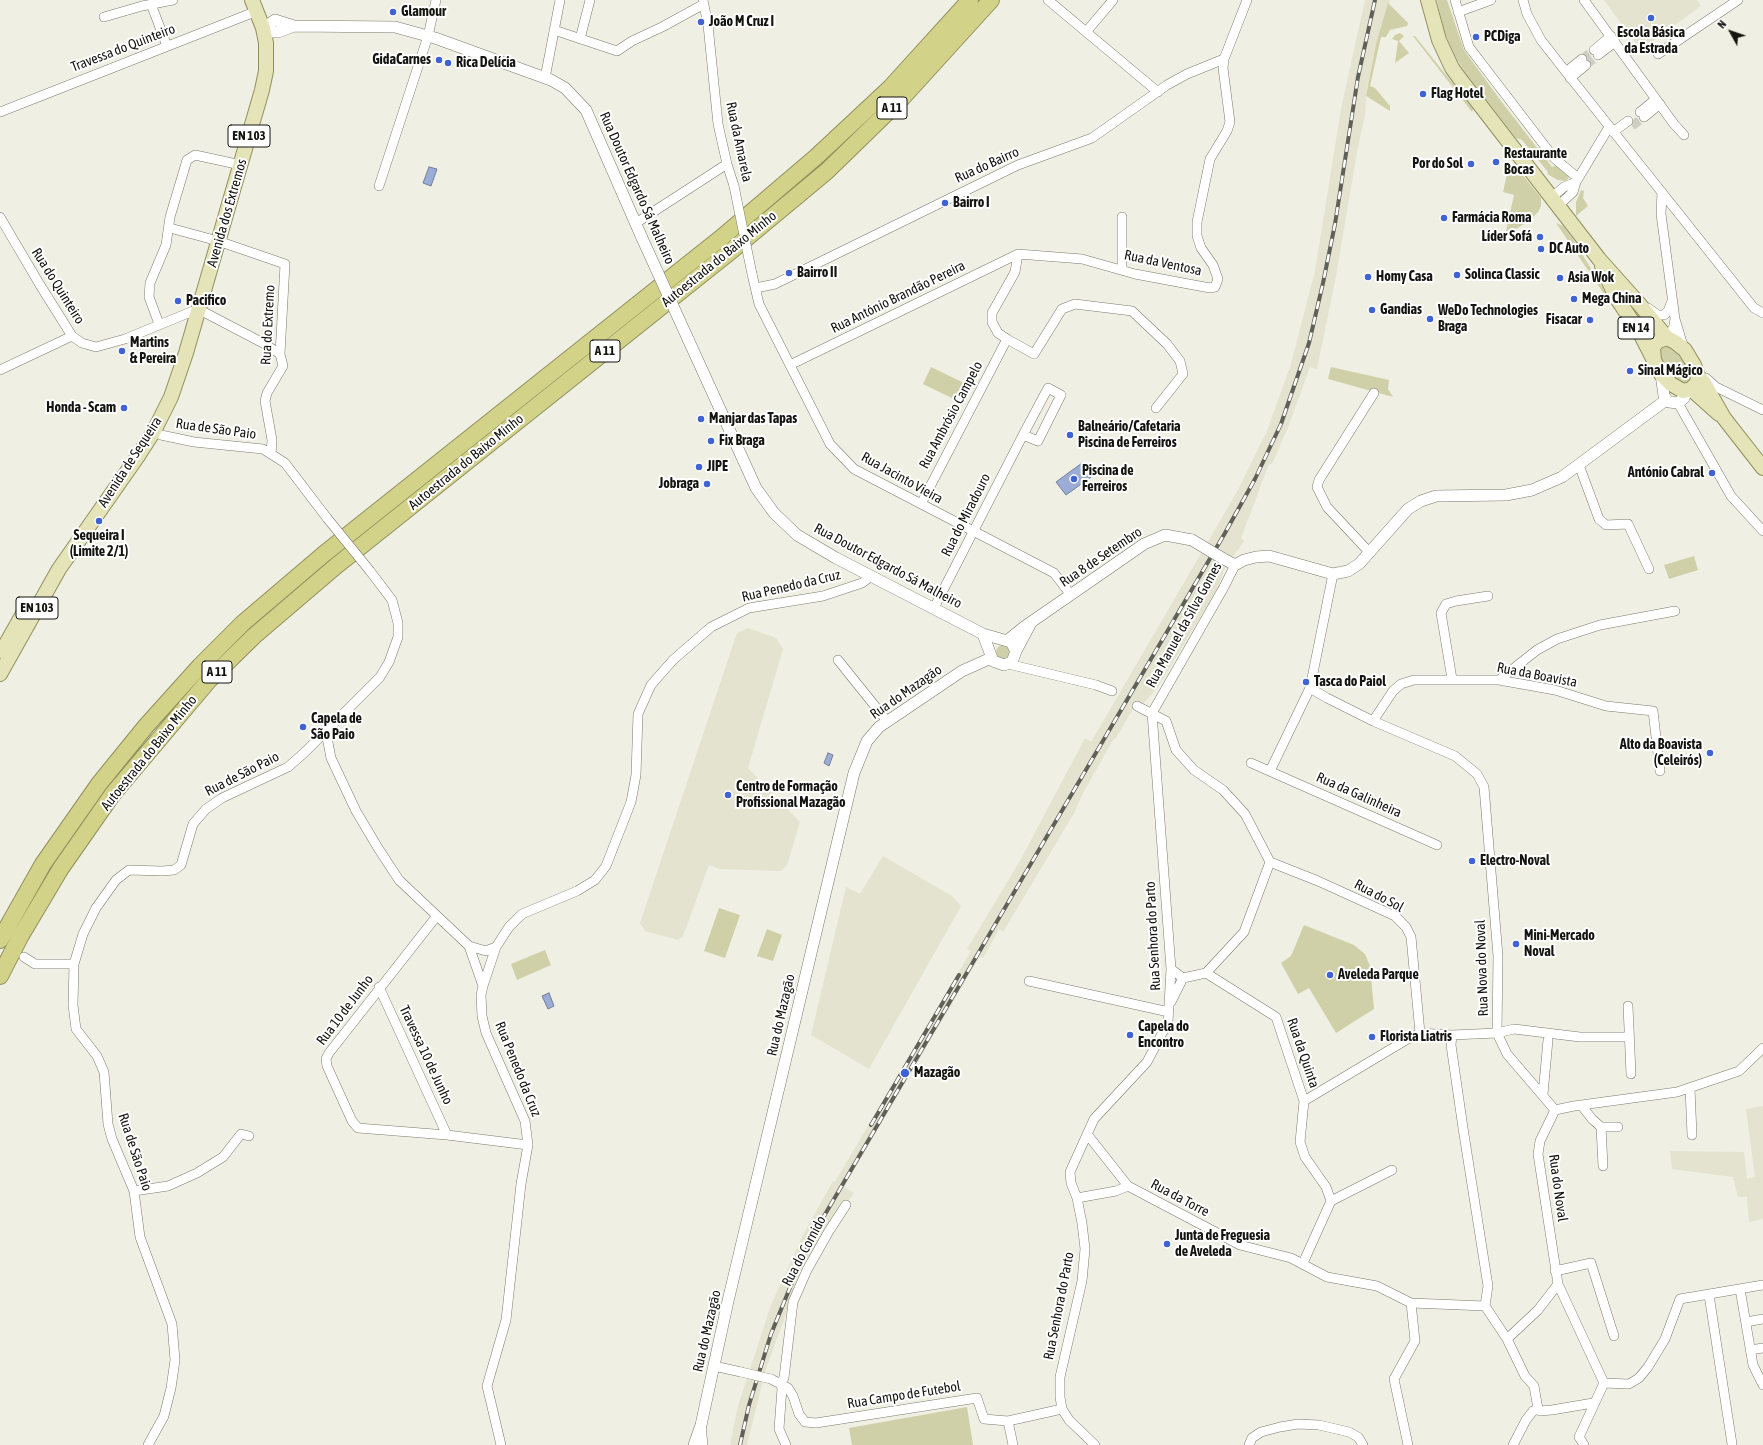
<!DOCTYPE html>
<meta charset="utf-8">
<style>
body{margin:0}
#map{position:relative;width:1763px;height:1445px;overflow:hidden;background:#efefe3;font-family:"Asap Condensed",sans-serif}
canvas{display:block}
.north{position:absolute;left:1711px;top:12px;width:40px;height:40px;-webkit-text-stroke:3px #fff;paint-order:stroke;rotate:310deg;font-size:11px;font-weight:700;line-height:16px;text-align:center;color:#141410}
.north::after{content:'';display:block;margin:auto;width:14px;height:18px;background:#141410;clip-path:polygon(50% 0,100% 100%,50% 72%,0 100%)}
</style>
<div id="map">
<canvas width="1763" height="1445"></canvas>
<div class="north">N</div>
</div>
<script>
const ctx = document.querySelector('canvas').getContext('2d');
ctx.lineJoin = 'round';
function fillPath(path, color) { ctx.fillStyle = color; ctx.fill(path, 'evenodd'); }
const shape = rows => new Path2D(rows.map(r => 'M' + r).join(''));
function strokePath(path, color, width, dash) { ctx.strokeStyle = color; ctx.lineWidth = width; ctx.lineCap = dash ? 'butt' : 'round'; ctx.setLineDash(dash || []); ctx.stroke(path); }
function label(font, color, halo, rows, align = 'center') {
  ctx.font = font + ' "Asap Condensed",sans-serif'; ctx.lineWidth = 4; ctx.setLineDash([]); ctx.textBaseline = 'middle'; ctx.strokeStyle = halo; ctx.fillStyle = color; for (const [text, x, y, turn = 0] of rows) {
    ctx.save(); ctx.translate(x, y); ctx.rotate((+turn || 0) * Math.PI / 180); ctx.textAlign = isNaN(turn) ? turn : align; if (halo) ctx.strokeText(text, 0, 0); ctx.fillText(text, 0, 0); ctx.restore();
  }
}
fillPath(shape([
 [1365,0,1390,0,1376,44,1367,88,1365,115,1357,152,1336,276,1317,369,1310,367,1289,425,1272,464,1269,464,1241,538,1244,541,1224,570,1218,588,1158,687,1143,704,1137,702,1116,738,1113,740,1084,791,1074,813,1003,932,999,929,983,958,980,956,844,1187,854,1193,826,1231,797,1287,787,1311,765,1372,747,1445,730,1445,738,1406,771,1305,804,1233,833,1181,835,1182,971,951,967,949,1021,859,1085,738,1091,742,1238,490,1267,431,1291,364,1315,271,1341,109],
 [1604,0,1697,0,1701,6,1668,30,1667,28,1663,31,1664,33,1641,50],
 [748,628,776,638,783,649,748,768,800,822,787,865,781,871,720,869,709,865,683,936,678,940,645,931,640,923,737,633],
 [883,856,952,896,961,906,869,1069,811,1035,846,887,860,894],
 [1763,1106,1763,1219,1749,1222,1747,1197,1738,1197,1733,1177,1672,1169,1670,1151,1744,1152,1747,1179,1755,1177,1746,1109]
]), '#e3e3cf');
fillPath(shape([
 [1437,0,1447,0,1464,50,1501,101,1552,167,1556,165,1569,176,1568,179,1565,181,1558,180,1547,174,1548,172,1522,140,1516,138,1465,72,1456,58,1444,31],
 [1388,3,1408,23,1407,26,1390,30,1386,37,1381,37,1370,86,1375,88,1390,106,1390,111,1366,96,1376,44],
 [1400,33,1404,36,1399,41,1409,53,1395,63,1398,41,1392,39,1395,35],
 [1415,36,1473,109,1472,112,1413,36],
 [1516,167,1541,198,1541,206,1538,212,1530,220,1505,236,1514,195,1503,192,1507,174],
 [1581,190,1584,191,1583,198,1588,206,1576,216,1576,202],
 [1556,223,1563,226,1572,238,1640,347],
 [1614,281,1648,324,1642,329],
 [1663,343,1679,352,1691,373,1691,382,1683,385,1670,376,1660,361,1659,348],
 [931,367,964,383,956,400,923,384],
 [1331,367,1389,380,1388,389,1393,397,1328,379],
 [1694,556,1698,570,1669,579,1664,565],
 '996 652a7 7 0 1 1 14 0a7 7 0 1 1-14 0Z',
 [719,908,740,915,725,958,704,951],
 [1304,925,1354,945,1365,954,1370,966,1374,1009,1336,1033,1309,988,1298,994,1281,963,1291,956],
 [767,929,782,935,773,961,757,956],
 [545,950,551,965,517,980,511,964],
 [967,1407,973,1445,852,1445,849,1428]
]), '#d0d0a8');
const water = shape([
 [429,167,437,169,431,186,423,183,429,167],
 [1082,463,1091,477,1066,495,1056,482,1082,463],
 [828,753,833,755,829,766,824,763,828,753],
 [549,993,554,1006,548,1009,542,996,549,993]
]);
fillPath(water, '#9badd7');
strokePath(water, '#727f9b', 1);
strokePath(shape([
 [1582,59,1594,50],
 [1586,65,1598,55],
 [1632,126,1644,117]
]), '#cecec3', 9, [9, 4.5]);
const minor = shape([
 [703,0,708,25,718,124,727,164,734,186],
 [1048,0,1158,92],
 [1455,0,1469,47,1554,158,1578,178],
 [1523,0,1527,14,1541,40,1566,72,1754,308,1763,313],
 [1584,0,1674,124,1684,135],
 [151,4,167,46],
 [1458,12,1491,0],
 [104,17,142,6,173,0],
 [554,30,617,51,632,41,662,27,704,4],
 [1086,32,1113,0],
 [580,39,590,0],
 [1594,50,1611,36],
 [1658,54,1738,0],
 [1598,55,1615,42],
 [1566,72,1582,59],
 [545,78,560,0],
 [1570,78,1586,65],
 [0,112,257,11],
 [1640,112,1656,99],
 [1644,117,1660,104],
 [1613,132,1628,121],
 [379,186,428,36,436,0],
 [1662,192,1661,214,1675,319,1674,326,1668,339],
 [1552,197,1564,187,1576,182],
 [1559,205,1573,192,1576,182,1609,127],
 [0,217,40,285,72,336,82,343,96,347,125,339,198,309,263,343,280,354],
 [1122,217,1122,269],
 [636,223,727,164],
 [170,228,218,241,285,264,280,354,283,366,267,393,265,401,272,440,271,454],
 [1018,254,1082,259,1135,274,1210,288,1215,287,1218,279,1213,265,1201,248,1197,236,1197,222,1210,159,1227,131,1230,122,1223,68,1224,59,1247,0],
 [752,274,759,304,830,444,854,469,1054,573,1071,595],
 [756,288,775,284,1018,165,1092,138,1167,85,1187,74,1224,59],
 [1648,308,1658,315,1664,315,1668,311,1672,301],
 [1675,319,1684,349],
 [159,324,149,297,150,283,166,245,170,217,187,160,195,155,241,165],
 [1007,339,998,333,992,322,992,313,1015,272,1018,254],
 [790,365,1018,254],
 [0,370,72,336],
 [1706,378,1716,387,1763,410],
 [1678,403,1731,496,1763,531],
 [154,431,161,435,194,442,263,449,285,463,327,518],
 [1579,465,1599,519,1606,525,1628,524,1649,569],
 [921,504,1007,339,1034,354,1062,309,1075,304,1132,311,1167,344,1180,361,1183,374,1156,408],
 [1370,553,1327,507,1317,487,1319,480,1374,393],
 [934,608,973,532,1023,435,1048,388,1061,395,1038,441,1023,435],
 [838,660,887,721],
 [1008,664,1096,685,1112,691],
 [1452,679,1441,613,1446,604,1456,601,1488,596],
 [1499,680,1537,650,1557,639,1600,625,1675,611],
 [1310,688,1327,698,1373,721,1455,756,1477,774,1484,787,1498,956,1497,1033,1507,1054,1555,1110],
 [1137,706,1166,721,1176,750,1194,770,1223,790,1245,814,1270,862,1244,932,1206,973,1183,978,1171,969],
 [1152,713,1224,587,1235,565],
 [1373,721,1393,691,1401,684,1414,680,1499,680,1555,690,1606,706,1653,711,1660,771],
 [326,732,331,758,356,811,378,848,399,880,469,946,483,986],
 [1251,763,1437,845],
 [1270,771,1310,688,1333,574],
 [1270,862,1318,881,1395,916,1406,927,1411,937,1420,1033,1406,1040,1304,1101],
 [436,917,329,1053,326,1059,327,1066,352,1121,358,1128,447,1135,528,1145],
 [469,946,486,951,496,947],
 [24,957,35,964,74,964],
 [1206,973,1276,1017,1304,1101,1300,1142,1305,1157,1326,1187,1331,1201,1303,1263],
 [1029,981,1169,1012],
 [379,987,447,1135],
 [1171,1002,1183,978],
 [1628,1006,1631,1074],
 [1420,1033,1452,1035,1497,1033,1514,1029,1580,1037,1629,1037],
 [1452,1035,1451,1045,1463,1128,1488,1286,1485,1306],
 [1690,1088,1692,1135],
 [1543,1094,1548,1040],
 [1581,1105,1592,1119,1601,1127,1603,1166],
 [1555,1110,1574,1106,1677,1092,1739,1071,1763,1048],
 [1601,1127,1618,1127],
 [1087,1134,1128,1186,1240,1245,1291,1258,1327,1277,1377,1286,1411,1303,1485,1306],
 [134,1191,168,1186,197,1173,223,1157,241,1134,249,1136],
 [1077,1198,1116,1191,1128,1186],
 [1331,1201,1392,1170],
 [1555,1271,1591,1263,1614,1336],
 [1558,1284,1604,1383,1629,1384,1639,1378,1648,1367,1665,1339,1680,1299,1763,1285],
 [1740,1289,1753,1365,1763,1385],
 [1709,1295,1732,1444],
 [1485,1306,1507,1339,1538,1310,1558,1284,1538,1154,1540,1141,1555,1110],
 [1746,1322,1763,1319],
 [1507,1339,1525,1376,1534,1386,1538,1409,1533,1411,1526,1420,1513,1445],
 [1750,1350,1763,1348],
 [714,1366,741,1372],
 [771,1379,788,1388,793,1396,799,1414,805,1422,816,1423,977,1398,984,1419,1008,1421,1062,1409],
 [780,1383,784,1378,793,1302,807,1270,829,1231,846,1205],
 [780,1383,782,1388,779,1429,786,1445],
 [1538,1409,1540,1411,1552,1410,1593,1403],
 [1008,1421,1013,1445],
 [701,1425,703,1445],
 [148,1445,164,1416,171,1388,175,1360,172,1324,140,1237,134,1191,112,1139,108,1124,104,1072,97,1056,76,1029,73,1005,74,964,83,934,96,908,116,880,129,870,162,871,174,870,181,865,193,824,206,809,222,798,288,767,304,753,380,677,389,662,398,637,398,623,392,600,370,571],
 [501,1445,487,1386,506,1320,521,1184,528,1145,525,1121,486,1033,482,1016,481,995,483,986,496,947,509,927,522,914,577,891,595,880,606,866,631,802,636,775,638,714,651,685,673,660,711,627,749,608,823,596,862,583,870,577],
 [1095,1445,1069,1420,1062,1409,1060,1397,1060,1377,1082,1281,1085,1249,1082,1223,1077,1198,1071,1183,1070,1172,1094,1119,1147,1062,1168,1022,1171,969,1152,713],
 [1249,1445,1252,1438,1261,1432,1280,1427,1298,1424,1319,1425,1349,1432,1358,1437,1363,1445],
 [1408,1445,1394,1379,1415,1341,1411,1303],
 [1584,1445,1579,1437,1604,1383]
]);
const tertiary = shape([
 [294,26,278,32,270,32,263,28,275,20,294,26,395,27,435,38,504,63,551,80,565,88,586,110,642,238],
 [688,339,756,488,774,513,797,535,836,558,983,634,1011,642,1016,651,1012,662,1004,665,993,661,983,634],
 [1661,374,1664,396,1669,402,1678,403,1684,398,1687,390],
 [1222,558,1235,565,1244,560,1256,557,1269,556,1333,574,1348,571,1359,564,1408,509,1421,501,1436,496,1506,495,1532,490,1562,477,1666,400],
 [1008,640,1024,627,1144,544,1165,535,1192,540],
 [1016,651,1031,623],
 [694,1445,701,1425,728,1301,854,773,867,741,879,727,962,671,991,658]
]);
const primary = shape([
 [1428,0,1439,40,1452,68,1460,79,1599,259,1641,306,1667,338],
 [1602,266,1616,297,1640,333,1661,374,1671,384,1683,391,1691,389,1697,383,1698,376,1694,365,1685,350,1675,342,1667,338,1658,341,1653,347,1654,361],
 [1698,376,1704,383,1724,418,1763,468],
 [1691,389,1719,414],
 [2,651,28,605],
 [0,674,59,569,138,456,154,431,171,397,186,353,262,90,266,71,266,43,263,28,252,0]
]);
const motorway = shape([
 [0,940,43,864,99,784,146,726,200,666,243,623,324,554,721,238,816,157,891,87,970,0],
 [0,976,20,937,61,868,112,795,209,680,254,636,336,566,731,251,827,171,902,98,991,0]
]);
strokePath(minor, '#7b7b6f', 10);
strokePath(tertiary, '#7b7b6f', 12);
strokePath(primary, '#90905f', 16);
strokePath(motorway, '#90905f', 18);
strokePath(minor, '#fff', 9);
strokePath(tertiary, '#fff', 11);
strokePath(primary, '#e5e4b8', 14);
strokePath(motorway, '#d3d289', 16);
const rail = shape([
 [871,1125,959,975],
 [740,1445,749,1405,771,1334,798,1268,817,1228,1225,533,1255,479,1281,424,1309,343,1323,283,1335,224,1358,77,1375,0]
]);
strokePath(rail, '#606059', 4);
strokePath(rail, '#fff', 2.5, [8]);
const minorBridge = shape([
 [734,186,752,274],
 [327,518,370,571],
 [741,1372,771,1379]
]);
const tertiaryBridge = shape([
 [642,238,688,339],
 [1192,540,1222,558]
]);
strokePath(minorBridge, '#7b7b6f', 10, []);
strokePath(tertiaryBridge, '#7b7b6f', 12, []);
strokePath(minorBridge, '#fff', 9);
strokePath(tertiaryBridge, '#fff', 11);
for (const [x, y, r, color] of [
 [393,12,4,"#3f62d4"],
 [1651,18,4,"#3f62d4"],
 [701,22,4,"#3f62d4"],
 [1476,37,4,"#3f62d4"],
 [439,60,4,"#3f62d4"],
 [448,63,4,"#3f62d4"],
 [1423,94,4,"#3f62d4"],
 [1496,162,4,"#3f62d4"],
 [1471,164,4,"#3f62d4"],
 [945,203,4,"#3f62d4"],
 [1444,218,4,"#3f62d4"],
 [1540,237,4,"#3f62d4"],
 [1541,249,4,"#3f62d4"],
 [789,273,4,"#3f62d4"],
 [1457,275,4,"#3f62d4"],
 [1368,277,4,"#3f62d4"],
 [1560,278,4,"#3f62d4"],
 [1574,299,4,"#3f62d4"],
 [178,301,4,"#3f62d4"],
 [1372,310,4,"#3f62d4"],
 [1430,319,4,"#3f62d4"],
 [1590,320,4,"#3f62d4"],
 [122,351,4,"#3f62d4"],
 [1630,371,4,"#3f62d4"],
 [124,408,4,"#3f62d4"],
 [701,419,4,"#3f62d4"],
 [1070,435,4,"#3f62d4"],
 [711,441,4,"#3f62d4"],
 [699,467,4,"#3f62d4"],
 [1712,473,4,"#3f62d4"],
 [1074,479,4,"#3f62d4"],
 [707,484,4,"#3f62d4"],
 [99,521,4,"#3f62d4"],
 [1306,682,4,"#3f62d4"],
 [303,727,4,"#3f62d4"],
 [1710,753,4,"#3f62d4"],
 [728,795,4,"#3f62d4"],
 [1472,861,4,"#3f62d4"],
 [1516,944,4,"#3f62d4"],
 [1330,975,4,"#3f62d4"],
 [1130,1035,4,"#3f62d4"],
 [1372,1037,4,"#3f62d4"],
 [905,1073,5,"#3f62d4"],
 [1167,1244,4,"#3f62d4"]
]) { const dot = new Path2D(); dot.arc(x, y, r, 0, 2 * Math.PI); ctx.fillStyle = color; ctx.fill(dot); strokePath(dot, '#fff', 1.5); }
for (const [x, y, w] of [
 [892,108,30],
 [249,136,42],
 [1636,328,36],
 [605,351,30],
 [37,608,42],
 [217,672,30]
]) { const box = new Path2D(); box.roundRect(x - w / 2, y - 11, w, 22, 3); ctx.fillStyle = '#fff'; ctx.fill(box); strokePath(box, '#141410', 1); }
label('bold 13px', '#141410', null, [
 ["A 11",892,108],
 ["EN 103",249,136],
 ["EN 14",1636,328],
 ["A 11",605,351],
 ["EN 103",37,608],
 ["A 11",217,672]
]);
label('bold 14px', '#141410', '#fff', [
 ["Glamour",401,12],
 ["João M Cruz I",709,22],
 ["Escola Básica",1651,33,"center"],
 ["da Estrada",1651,49,"center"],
 ["PCDiga",1484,37],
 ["GidaCarnes",431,60,"right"],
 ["Rica Delícia",456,63],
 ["Flag Hotel",1431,94],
 ["Restaurante",1504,154],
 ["Bocas",1504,170],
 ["Por do Sol",1463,164,"right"],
 ["Bairro I",953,203],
 ["Farmácia Roma",1452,218],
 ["Líder Sofá",1532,237,"right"],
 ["DC Auto",1549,249],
 ["Bairro II",797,273],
 ["Solinca Classic",1465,275],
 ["Homy Casa",1376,277],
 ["Asia Wok",1568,278],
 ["Mega China",1582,299],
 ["Pacifico",186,301],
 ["Gandias",1380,310],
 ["WeDo Technologies",1438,311],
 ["Braga",1438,327],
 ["Fisacar",1582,320,"right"],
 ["Martins",130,343],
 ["& Pereira",130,359],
 ["Sinal Mágico",1638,371],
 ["Honda - Scam",116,408,"right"],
 ["Manjar das Tapas",709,419],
 ["Balneário/Cafetaria",1078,427],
 ["Piscina de Ferreiros",1078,443],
 ["Fix Braga",719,441],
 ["JIPE",707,467],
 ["Piscina de",1082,471],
 ["Ferreiros",1082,487],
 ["António Cabral",1704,473,"right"],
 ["Jobraga",699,484,"right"],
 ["Sequeira I",99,536,"center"],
 ["(Limite 2/1)",99,552,"center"],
 ["Tasca do Paiol",1314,682],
 ["Capela de",311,719],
 ["São Paio",311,735],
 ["Alto da Boavista",1702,745,"right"],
 ["(Celeirós)",1702,761,"right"],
 ["Centro de Formação",736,787],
 ["Profissional Mazagão",736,803],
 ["Electro-Noval",1480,861],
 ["Mini-Mercado",1524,936],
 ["Noval",1524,952],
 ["Aveleda Parque",1338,975],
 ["Capela do",1138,1027],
 ["Encontro",1138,1043],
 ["Florista Liatris",1380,1037],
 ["Mazagão",914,1073],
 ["Junta de Freguesia",1175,1236],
 ["de Aveleda",1175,1252]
], 'left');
label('14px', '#141410', '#fff', [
 ["Travessa do Quinteiro",123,48,-21],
 ["Rua da Amarela",739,142,78],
 ["Rua do Bairro",987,165,-24],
 ["Rua Doutor Edgardo Sá Malheiro",637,188,66],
 ["Avenida dos Extremos",227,213,-74],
 ["Autoestrada do Baixo Minho",719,259,-39],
 ["Rua da Ventosa",1163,263,12],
 ["Rua do Quinteiro",58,286,58],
 ["Rua António Brandão Pereira",898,297,-26],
 ["Rua do Extremo",268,325,-87],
 ["Rua Ambrósio Campelo",951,415,-62],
 ["Rua de São Paio",216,429,8],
 ["Avenida de Sequeira",130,462,-57],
 ["Autoestrada do Baixo Minho",466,462,-39],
 ["Rua Jacinto Vieira",902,478,29],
 ["Rua do Miradouro",966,515,-63],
 ["Rua 8 de Setembro",1101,557,-34],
 ["Rua Doutor Edgardo Sá Malheiro",888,566,28],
 ["Rua Penedo da Cruz",791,586,-13],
 ["Rua Manuel da Silva Gomes",1184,625,-61],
 ["Rua da Boavista",1537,675,11],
 ["Rua do Mazagão",906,692,-35],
 ["Autoestrada do Baixo Minho",149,753,-51],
 ["Rua de São Paio",242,774,-27],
 ["Rua da Galinheira",1359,795,24],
 ["Rua do Sol",1379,896,28],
 ["Rua Senhora do Parto",1153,936,-93],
 ["Rua Nova do Noval",1482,968,-92],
 ["Rua 10 de Junho",345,1010,-53],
 ["Rua do Mazagão",781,1015,-77],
 ["Rua da Quinta",1303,1053,71],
 ["Travessa 10 de Junho",426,1055,65],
 ["Rua Penedo da Cruz",518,1069,68],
 ["Rua de São Paio",135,1152,72],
 ["Rua do Noval",1558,1188,82],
 ["Rua da Torre",1180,1198,28],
 ["Rua do Cornido",804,1251,-62],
 ["Rua Senhora do Parto",1059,1306,-79],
 ["Rua do Mazagão",707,1331,-77],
 ["Rua Campo de Futebol",904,1395,-9]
]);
</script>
